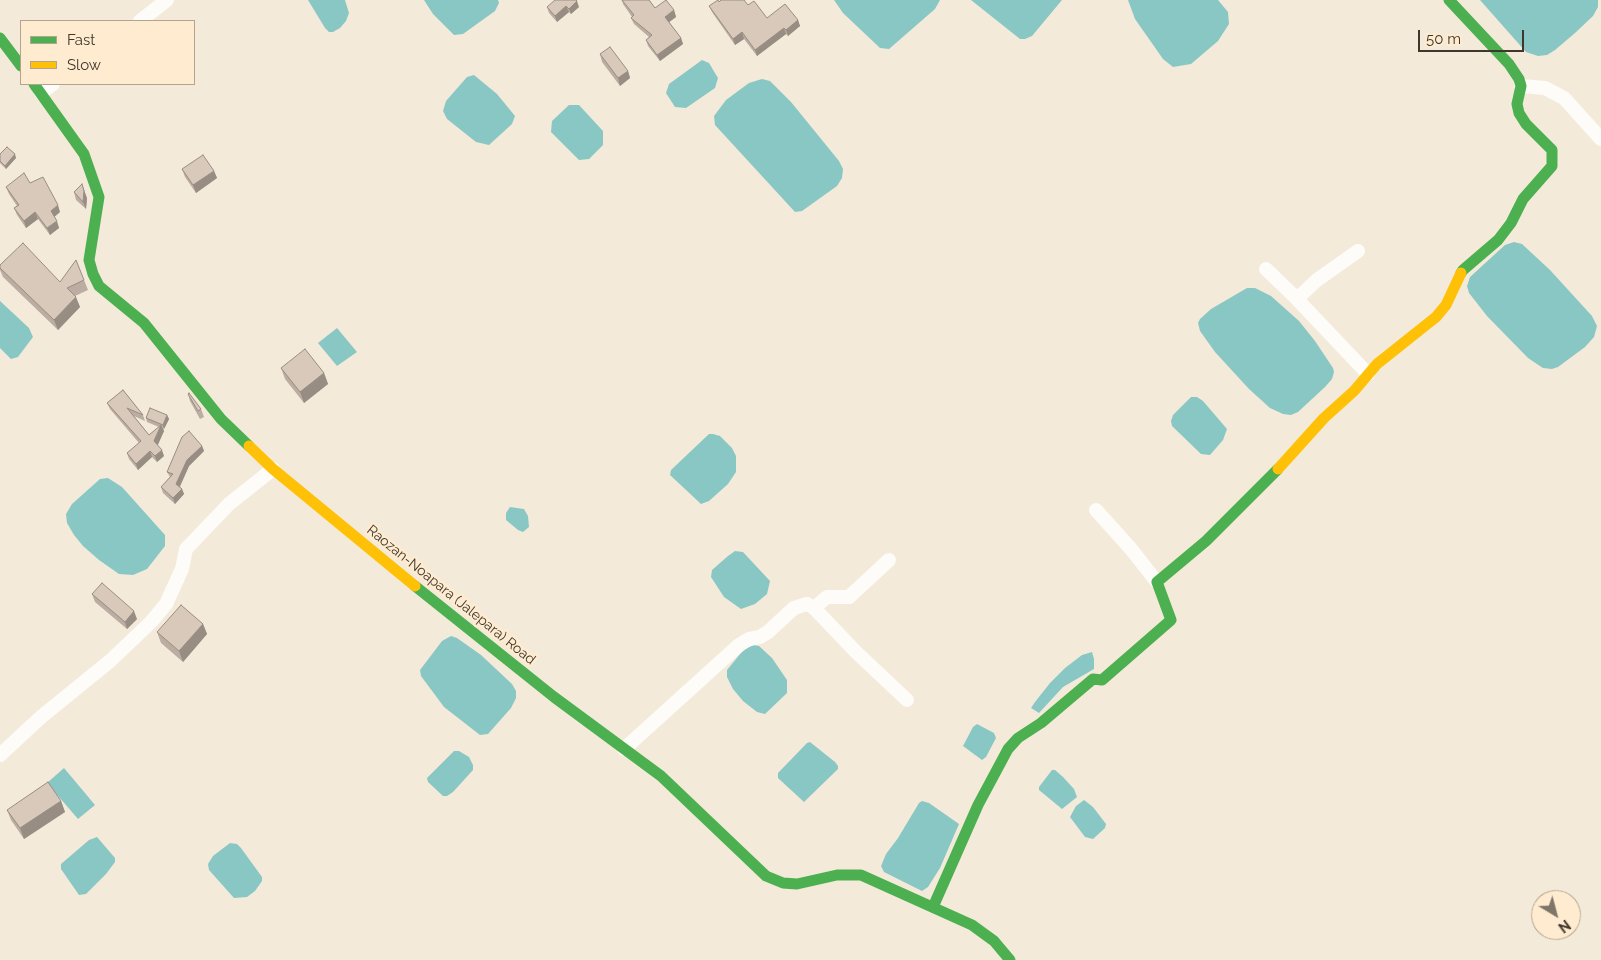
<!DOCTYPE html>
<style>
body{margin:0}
#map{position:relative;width:1601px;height:960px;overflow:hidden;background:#f4eada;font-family:Raleway,sans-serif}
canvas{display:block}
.legend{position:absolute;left:20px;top:20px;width:175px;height:65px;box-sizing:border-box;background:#ffecd0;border:1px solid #b2a48e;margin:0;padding:6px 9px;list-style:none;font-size:15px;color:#3f372c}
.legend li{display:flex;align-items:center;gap:10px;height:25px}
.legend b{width:25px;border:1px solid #b2a48e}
.north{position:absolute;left:1531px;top:890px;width:50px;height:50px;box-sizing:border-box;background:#ffecd0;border:1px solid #b2a48e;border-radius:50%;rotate:143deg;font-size:14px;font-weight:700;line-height:20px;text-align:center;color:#3f372c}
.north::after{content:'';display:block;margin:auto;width:18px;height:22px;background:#7e7669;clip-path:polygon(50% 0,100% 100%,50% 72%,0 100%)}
.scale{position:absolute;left:1418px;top:30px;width:106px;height:22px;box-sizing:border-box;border:2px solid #3f372c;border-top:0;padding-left:6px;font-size:15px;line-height:18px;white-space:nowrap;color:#3f372c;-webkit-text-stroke:4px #ffecd0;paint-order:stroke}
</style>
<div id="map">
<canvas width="1601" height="960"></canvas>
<ul class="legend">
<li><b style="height:6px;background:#4caf50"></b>Fast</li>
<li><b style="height:6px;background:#ffc107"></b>Slow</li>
</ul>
<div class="north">N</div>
<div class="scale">50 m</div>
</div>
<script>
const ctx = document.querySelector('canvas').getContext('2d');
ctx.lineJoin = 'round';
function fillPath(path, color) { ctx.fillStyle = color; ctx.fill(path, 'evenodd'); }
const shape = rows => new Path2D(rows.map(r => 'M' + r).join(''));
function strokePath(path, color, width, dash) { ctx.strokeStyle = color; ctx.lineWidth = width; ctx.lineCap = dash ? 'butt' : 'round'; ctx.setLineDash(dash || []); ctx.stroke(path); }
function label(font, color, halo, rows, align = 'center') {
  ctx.font = font + ' Raleway,sans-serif'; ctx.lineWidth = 5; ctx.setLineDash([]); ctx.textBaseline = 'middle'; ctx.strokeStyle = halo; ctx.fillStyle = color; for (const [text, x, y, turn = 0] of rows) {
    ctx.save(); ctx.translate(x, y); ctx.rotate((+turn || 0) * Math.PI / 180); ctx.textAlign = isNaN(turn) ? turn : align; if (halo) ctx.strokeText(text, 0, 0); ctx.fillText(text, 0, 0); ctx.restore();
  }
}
fillPath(shape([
 [308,0,345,0,349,13,346,21,340,28,333,32,329,32,325,28],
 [424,0,498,0,499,3,495,11,463,34,454,35,433,14],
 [834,0,940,0,935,9,889,49,880,48,843,13],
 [971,0,1062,0,1032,36,1025,39,1020,39],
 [1128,0,1218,0,1228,12,1229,24,1218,41,1191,64,1173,67,1163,59,1135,19],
 [1480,0,1598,0,1598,7,1593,16,1575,33,1555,50,1547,55,1538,56,1526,52],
 [702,60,709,63,718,78,715,88,686,108,675,107,666,93,669,84],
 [474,75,497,94,515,116,512,124,489,145,476,142,447,119,443,111,446,101,467,77],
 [762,79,770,81,791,102,839,161,843,169,842,178,837,186,802,211,795,212,715,125,714,116,726,100,749,83],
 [569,105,579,105,603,131,603,145,589,159,579,160,551,132,552,121],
 [1514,242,1522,244,1550,270,1592,316,1597,326,1594,337,1585,347,1558,367,1552,369,1543,368,1528,358,1487,316,1469,293,1467,286,1470,277,1505,245],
 [1247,288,1255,288,1271,296,1299,321,1315,341,1333,368,1334,372,1332,379,1325,387,1298,412,1291,415,1283,414,1270,408,1249,389,1215,352,1200,331,1198,323,1200,319,1211,309],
 [0,301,29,328,33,337,18,357,11,359,0,348],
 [337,328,357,352,337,366,318,343],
 [1191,397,1197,397,1203,401,1227,429,1223,440,1210,455,1201,454,1172,426,1171,421,1173,415],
 [709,434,713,434,720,436,732,448,736,456,736,472,728,484,709,501,701,504,670,475,671,470],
 [108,478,122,487,165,535,165,546,147,569,133,575,119,574,99,560,83,546,74,535,67,523,66,514,72,504,100,479],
 [510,507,524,509,528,516,529,527,523,532,518,530,506,520,506,513],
 [735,551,743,552,770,581,767,594,755,604,741,609,724,597,711,577,712,570,728,556],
 [451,636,457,638,481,655,512,684,516,691,516,698,511,708,488,734,480,735,444,707,421,676,420,670,442,641],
 [754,645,759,646,772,658,787,680,787,693,765,714,757,712,743,701,733,689,727,677,727,670,741,653,747,648],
 [1092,652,1094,659,1094,669,1063,687,1039,713,1031,708,1035,702,1050,683,1065,668,1082,655],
 [977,724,994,733,996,738,986,757,982,760,963,746,973,727],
 [810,742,835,762,838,766,838,769,804,802,778,778,778,773,807,743],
 [454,751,459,751,469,757,473,765,473,770,453,792,447,796,443,796,428,782,427,778],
 [64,768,95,805,78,819,47,783],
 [1052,770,1055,770,1063,777,1074,789,1077,797,1062,809,1039,790,1039,787],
 [1084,800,1093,807,1106,824,1105,828,1093,839,1085,837,1070,817,1076,806],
 [922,801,929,803,959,824,940,868,928,887,922,891,884,872,881,866,886,854,898,838,919,803],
 [97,837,115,858,115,862,106,874,86,894,79,895,61,869,61,864,89,840],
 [230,843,237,844,241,848,262,877,262,881,255,891,247,897,234,898,209,870,208,864,213,856]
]), '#89c7c4');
strokePath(shape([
 [140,21,167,0],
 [1521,86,1545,88,1564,98,1601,139],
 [41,93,53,84],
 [1266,269,1295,297,1368,374],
 [1299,301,1301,295,1317,280,1358,251],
 [1096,510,1131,549,1157,582],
 [814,608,827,597,849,597,889,560],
 [624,749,739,645,749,639,760,637,768,632,794,608,807,604,814,608,856,652,907,700],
 [0,755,41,717,110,661,151,622,166,604,182,569,186,549,229,504,273,469]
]), '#fdfcf9', 14);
strokePath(shape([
 [1449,0,1509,64,1519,79,1521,86,1517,104,1519,113,1526,124,1552,150,1552,166,1523,199,1511,223,1498,240,1463,270,1461,273],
 [0,38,21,66],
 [34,84,84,154,99,197,89,260,93,274,99,286,144,323,221,419,249,446],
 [415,586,554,697,661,776,766,876,783,883,797,884,837,875,861,875,972,925,994,941,1010,960],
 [933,907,978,805,1008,749,1018,738,1041,723,1093,679,1102,680,1171,620,1157,582,1206,541,1278,469]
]), '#4caf50', 11);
strokePath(shape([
 [249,446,273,469,415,586],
 [1278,469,1324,418,1354,391,1377,364,1436,317,1446,305,1461,273]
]), '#ffc107', 11);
fillPath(shape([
 [622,0,649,0,655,8,674,10,676,17,669,22,681,38,683,44,660,61,648,46,646,40,649,37,634,24,631,18,632,17,623,4],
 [719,2,748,5,767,18,798,20,800,26,788,36,786,34,757,56,744,39,735,45,712,12,709,6],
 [547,7,579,7,571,14,569,12,557,22,549,13],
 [600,54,628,71,630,78,620,86,602,62],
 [0,154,16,158,6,169,0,163],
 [182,169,214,171,217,178,196,193,185,177],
 [30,183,60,212,54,217,59,228,50,235,38,219,26,228,17,215,14,208,17,206,9,194,6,187],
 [74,192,87,198,86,209,76,200],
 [0,265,60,282,84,280,88,290,75,296,80,307,58,330,3,277,0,270],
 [281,368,324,373,328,384,304,403,285,379],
 [123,390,143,415,145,421,134,416,149,435,159,427,147,422,146,418,167,415,169,419,164,429,163,428,164,431,157,445,164,456,157,462,152,457,138,470,129,459,127,453,139,443,110,409,107,403],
 [188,394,201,409,204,417,200,419,190,401],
 [202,446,204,451,189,466,180,487,182,489,184,494,175,504,163,493,161,487,170,477,167,472],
 [92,594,137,619,127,629,95,602],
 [203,624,207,634,183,662,161,643,157,632],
 [61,801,65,812,24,839,11,820,7,810]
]), '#bbada1');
fillPath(shape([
 [577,1,579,7,571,14,569,9],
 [566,6,569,12,557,22,555,16],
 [674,10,676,17,668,23,665,17],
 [798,20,800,26,788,36,786,30],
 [784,28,786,34,757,56,755,50],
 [742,32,744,39,735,45,733,39],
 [681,38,683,44,660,61,657,55],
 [628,71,630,78,620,86,618,78],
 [15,154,16,158,6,169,5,166],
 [214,171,217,178,196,193,193,185],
 [82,184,87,198,86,209,83,202],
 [58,205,60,212,53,218,51,211],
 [35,212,38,219,26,228,24,221],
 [57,221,59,228,50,235,47,228],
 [76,297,80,307,58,330,54,320],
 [324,373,328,384,304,403,300,392],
 [167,415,169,419,164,429,163,425],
 [161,425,164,431,157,447,154,441],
 [202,446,204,451,189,466,178,490,176,484,187,460],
 [162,450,164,456,157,462,155,456],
 [150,451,152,457,138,470,136,464],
 [182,489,184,494,175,504,173,498],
 [134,611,137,619,127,629,125,622],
 [203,624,207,634,183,662,179,651],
 [61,801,65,812,24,839,20,828]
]), '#988d83');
const building = shape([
 [555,0,576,0,577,1,569,9,566,6,555,16,547,7,555,0],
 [622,0,649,0,655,8,666,0,674,10,665,17,681,38,657,55,646,40,652,35,631,18,634,15,622,0],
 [718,0,719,2,721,0,744,0,748,5,754,1,767,18,785,4,798,20,786,30,784,28,755,50,742,32,733,39,709,6,718,0],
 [610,47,628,71,618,78,600,54,610,47],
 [7,147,15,154,5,166,0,161,0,154,7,147],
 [203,155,214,171,193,185,182,169,203,155],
 [24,173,30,183,43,177,58,205,51,211,57,221,47,228,35,212,24,221,14,208,19,205,6,187,24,173],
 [82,184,84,191,83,202,74,192,82,184],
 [23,243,60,282,76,260,84,280,67,288,76,297,54,320,0,268,0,265,23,243],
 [305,349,324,373,300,392,281,368,305,349],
 [123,390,143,415,127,408,149,435,161,425,154,441,162,450,155,456,150,451,136,464,127,453,141,441,107,403,123,390],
 [189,393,201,409,198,411,188,394,189,393],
 [150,408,167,415,163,425,146,418,150,408],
 [189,431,202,446,187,460,176,484,182,489,173,498,161,487,173,474,167,472,182,437,189,431],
 [102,583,134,611,125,622,92,594,102,583],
 [181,605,203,624,179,651,157,632,181,605],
 [48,782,61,801,20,828,7,810,48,782]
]);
fillPath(building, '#d9c9bb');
strokePath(building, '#988d83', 1);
label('14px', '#3f372c', '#ffecd0', [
 ["Raozan-Noapara (Jalepara) Road",451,595,39]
]);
</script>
